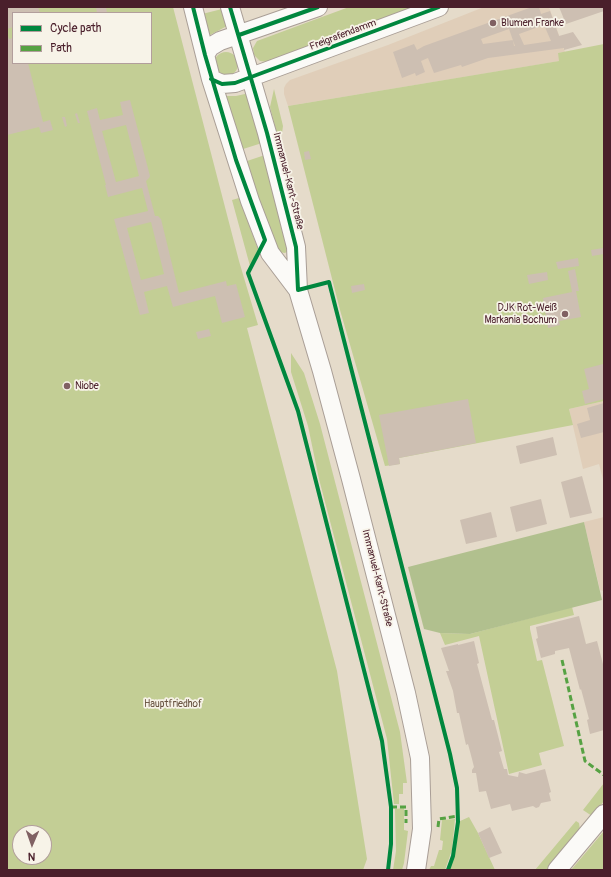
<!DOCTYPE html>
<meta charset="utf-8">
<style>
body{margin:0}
#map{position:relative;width:611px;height:877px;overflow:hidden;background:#e5dbca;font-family:Pangolin,sans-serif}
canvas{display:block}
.frame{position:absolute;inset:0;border:8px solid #4a1f2b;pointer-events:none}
.legend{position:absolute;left:12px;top:12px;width:140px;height:52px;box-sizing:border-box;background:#f7f3e8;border:1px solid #b29e9c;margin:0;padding:5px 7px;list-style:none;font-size:12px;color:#4a1f2b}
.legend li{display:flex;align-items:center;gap:8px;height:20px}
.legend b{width:20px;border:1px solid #b29e9c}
.north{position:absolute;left:12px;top:825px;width:40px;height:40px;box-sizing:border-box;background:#f7f3e8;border:1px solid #b29e9c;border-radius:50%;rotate:182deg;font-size:11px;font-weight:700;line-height:16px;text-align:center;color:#4a1f2b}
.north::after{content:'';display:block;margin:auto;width:14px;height:18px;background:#806163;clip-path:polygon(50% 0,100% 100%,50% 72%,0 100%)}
</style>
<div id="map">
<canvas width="611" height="877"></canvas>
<div class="frame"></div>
<ul class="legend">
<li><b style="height:5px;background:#00873e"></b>Cycle path</li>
<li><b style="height:5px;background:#56a243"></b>Path</li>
</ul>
<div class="north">N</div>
</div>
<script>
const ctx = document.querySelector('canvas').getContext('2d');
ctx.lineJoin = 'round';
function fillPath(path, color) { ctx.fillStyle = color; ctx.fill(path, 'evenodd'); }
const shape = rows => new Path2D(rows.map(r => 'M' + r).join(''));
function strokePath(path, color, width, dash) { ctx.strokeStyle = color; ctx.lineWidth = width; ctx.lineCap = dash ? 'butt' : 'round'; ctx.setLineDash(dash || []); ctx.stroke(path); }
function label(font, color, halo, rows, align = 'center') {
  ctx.font = font + ' Pangolin,sans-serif'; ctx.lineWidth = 3.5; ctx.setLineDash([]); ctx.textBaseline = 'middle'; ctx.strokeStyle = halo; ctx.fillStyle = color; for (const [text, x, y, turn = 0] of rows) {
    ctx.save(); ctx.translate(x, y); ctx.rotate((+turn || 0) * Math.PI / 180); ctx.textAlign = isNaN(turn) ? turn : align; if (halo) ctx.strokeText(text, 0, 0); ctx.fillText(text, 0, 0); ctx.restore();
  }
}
fillPath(shape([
 [484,7,549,7,565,52,558,53,560,61,288,106,284,94,284,88,286,84,290,80,388,45],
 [604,401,604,483,599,464,583,469,569,409],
 [604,517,604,591,600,590,584,522]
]), '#e0ceb9');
fillPath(shape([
 [7,7,173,7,239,261,258,325,247,328,337,671,367,859,363,870,7,870],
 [13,13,151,13,151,63,13,63],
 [20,833,44,833,44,857,20,857],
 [349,7,417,7,267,62,260,61,254,55,253,48,257,41],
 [222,9,227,26,210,35,208,35,202,14],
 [604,44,604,401,569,409,573,425,399,458,400,464,385,466,340,310,288,106,559,61,558,53],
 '214 64a12 12 0 1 1 24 0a12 12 0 1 1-24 0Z',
 [274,89,283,126,282,133,278,138,270,107],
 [245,94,247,94,262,143,240,150,226,96,236,96],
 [265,155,289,246,288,251,285,253,279,252,244,162],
 [239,198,258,249,250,266,232,200],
 [291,353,304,373,320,424,400,732,407,783,403,783,403,794,399,794,399,804,394,804,387,739,319,479,308,426,291,372],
 [572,607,574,615,530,626,530,629,537,661,542,660,564,746,539,753,542,765,509,774,479,636,445,645,440,633,470,634],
 [604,783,604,801,592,816,583,810],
 [404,808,404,830,408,831,404,863,402,870,393,870,396,851,395,809],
 [469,817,478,833,495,870,448,870,453,856,458,822],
 [455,819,452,850,445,870,429,870,431,866,434,866,439,850,442,850,443,841,440,840,442,820],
 [576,821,579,823,580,830,547,870,535,870],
 [604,831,604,870,571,870]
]), '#c3ce95');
fillPath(shape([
 [584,522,602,600,470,634,440,633,424,629,408,567]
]), '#b1c08e');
fillPath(shape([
 [7,7,38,7,40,13,13,13,13,27,7,29],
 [96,7,106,7,107,13,97,13],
 [532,7,539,7,541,14,550,11,559,36,573,32,582,45,564,50,564,48,488,58,462,67,461,65,434,73,428,58,421,61,425,72,416,76,415,73,402,78,393,52,414,44,417,50,424,46],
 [544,25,551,41,524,45,519,34],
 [509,29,515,46,514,46,513,40,483,44,481,39],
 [559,7,604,7,604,11,566,24],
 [7,32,9,39,13,38,13,63,28,63,43,122,50,120,53,130,41,133,39,127,7,135],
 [130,100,150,176,149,178,146,181,155,216,158,216,161,219,179,293,226,281,227,286,236,284,245,317,222,323,215,296,173,307,167,286,144,292,149,313,140,315,114,219,148,211,142,188,108,197,105,185,106,185,87,111,97,108,100,120,123,115,120,102],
 [126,125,139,176,116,182,102,131],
 [151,222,164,274,141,280,127,228],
 [77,113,80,123,78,123,75,114],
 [62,117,65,117,67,126,65,127],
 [309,151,311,159,305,160,304,152],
 [603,248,604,254,592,256,591,250],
 [578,258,579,266,558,269,556,262],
 [575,269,579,291,576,291,581,317,559,321,560,325,548,328,543,298,572,292,568,271],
 [547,272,548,280,529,284,527,275],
 [364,284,365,290,352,293,351,286],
 [209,329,211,336,198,339,196,332],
 [603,364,604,399,585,404,582,391,589,389,584,369],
 [468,399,476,443,399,458,400,464,389,466,379,415],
 [604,403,604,432,581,438,577,424,590,420,587,408],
 [553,437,557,455,520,464,516,446],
 [582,476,592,513,570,518,561,482],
 [541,499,547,524,516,532,510,507],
 [491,512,497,537,466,544,460,520],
 [579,616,586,644,597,641,604,668,604,730,590,734,587,720,589,719,581,689,580,690,569,648,555,651,555,654,541,658,536,639,538,638,536,627],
 [474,641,479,663,477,664,492,720,494,720,502,751,499,752,504,769,507,769,508,775,518,777,519,772,526,774,545,769,551,792,549,793,551,801,541,803,539,807,536,808,533,806,512,811,510,804,491,809,486,791,479,792,476,773,472,773,472,770,474,767,472,759,468,744,466,745,459,713,457,713,453,691,446,671,449,671,441,648,458,644,458,645],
 [490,827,502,853,489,858,478,833]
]), '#cdbfb2');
const street = shape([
 [193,7,211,79,250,201,270,253,298,290],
 [230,7,267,133,296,247,298,290,322,371,351,479,406,693,420,758,422,829,416,870],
 [205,55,210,47,220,41,318,7],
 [211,79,222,84,235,83,439,7],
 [557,870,604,814]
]);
strokePath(street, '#a99e96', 20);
strokePath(street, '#fbfaf7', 18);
strokePath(shape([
 [562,660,585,761,604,775],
 [391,807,406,807,406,823],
 [438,827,439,819,458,816]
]), '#56a243', 3, [6, 3]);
strokePath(shape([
 [193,7,205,55,236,160,265,240,248,273,298,411,382,741,391,807,391,844,388,870],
 [230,7,267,133,296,247,298,290,329,282,450,754,457,788,458,822,453,856,448,870],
 [239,35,318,7],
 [211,79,222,84,235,83,439,7]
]), '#00873e', 4);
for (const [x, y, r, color] of [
 [493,23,4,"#806163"],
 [565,314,4,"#806163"],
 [67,386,4,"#806163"]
]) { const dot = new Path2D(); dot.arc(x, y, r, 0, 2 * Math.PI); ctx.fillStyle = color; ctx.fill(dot); strokePath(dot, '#f7f3e8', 1.5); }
label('10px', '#4a1f2b', '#f7f3e8', [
 ["Blumen Franke",501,23],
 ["DJK Rot-Weiß",557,308,"right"],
 ["Markania Bochum",557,320,"right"],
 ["Niobe",75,386]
], 'left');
label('10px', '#4a1f2b', '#f7f3e8', [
 ["Freigrafendamm",343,35,-21],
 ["Immanuel-Kant-Straße",288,181,76],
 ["Immanuel-Kant-Straße",377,578,76]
]);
label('10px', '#66503e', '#f7f3e8', [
 ["Hauptfriedhof",173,704]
]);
</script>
